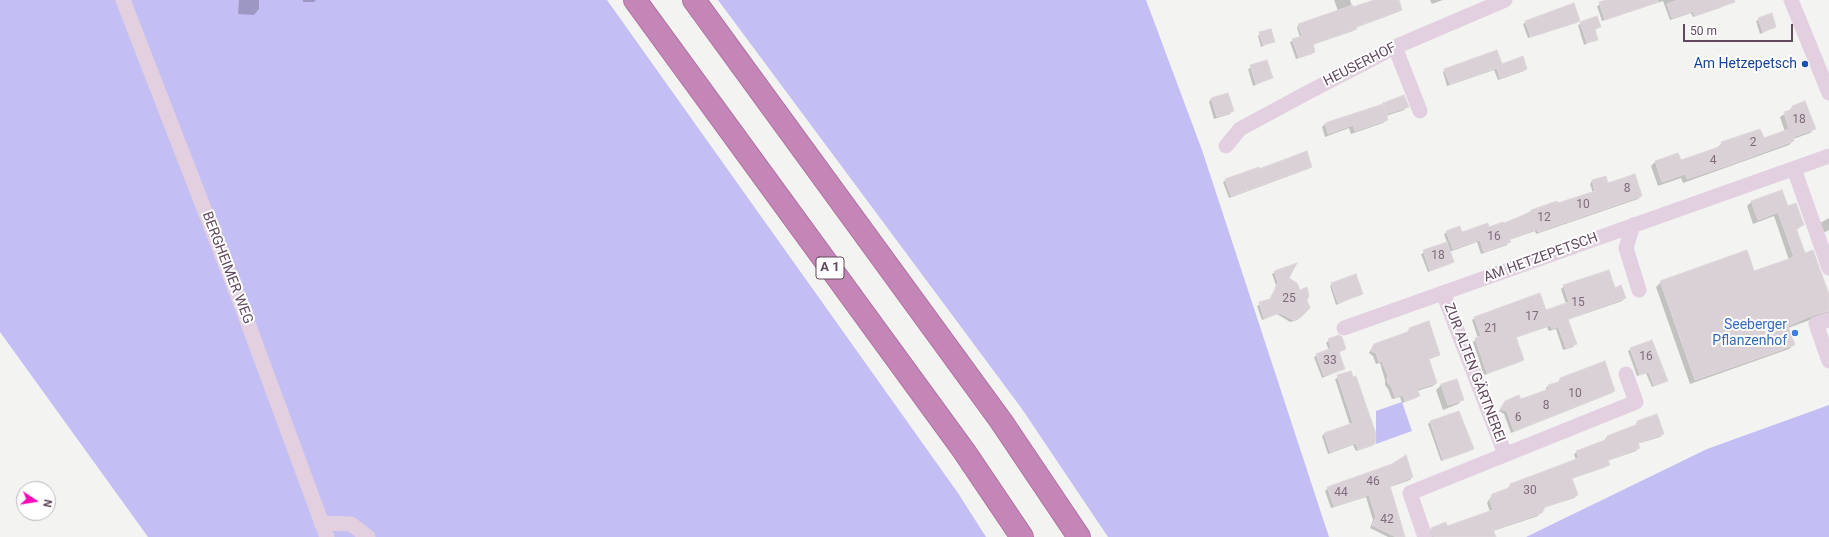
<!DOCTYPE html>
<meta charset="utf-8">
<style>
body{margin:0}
#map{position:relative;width:1829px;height:537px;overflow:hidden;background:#f3f4f2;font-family:Roboto,sans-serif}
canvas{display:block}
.north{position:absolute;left:16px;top:481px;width:40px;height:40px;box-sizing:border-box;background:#fff;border:1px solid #c0b6be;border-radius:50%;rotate:102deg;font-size:11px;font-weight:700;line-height:16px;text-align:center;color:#62485d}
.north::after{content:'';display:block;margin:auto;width:14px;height:18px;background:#f70ab7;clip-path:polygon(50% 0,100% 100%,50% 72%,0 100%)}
.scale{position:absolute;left:1683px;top:24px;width:110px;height:18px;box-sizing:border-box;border:2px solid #62485d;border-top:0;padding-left:5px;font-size:12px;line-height:14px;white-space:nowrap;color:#62485d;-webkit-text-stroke:3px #fff;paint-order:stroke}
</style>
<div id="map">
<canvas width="1829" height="537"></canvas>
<div class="north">N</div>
<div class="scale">50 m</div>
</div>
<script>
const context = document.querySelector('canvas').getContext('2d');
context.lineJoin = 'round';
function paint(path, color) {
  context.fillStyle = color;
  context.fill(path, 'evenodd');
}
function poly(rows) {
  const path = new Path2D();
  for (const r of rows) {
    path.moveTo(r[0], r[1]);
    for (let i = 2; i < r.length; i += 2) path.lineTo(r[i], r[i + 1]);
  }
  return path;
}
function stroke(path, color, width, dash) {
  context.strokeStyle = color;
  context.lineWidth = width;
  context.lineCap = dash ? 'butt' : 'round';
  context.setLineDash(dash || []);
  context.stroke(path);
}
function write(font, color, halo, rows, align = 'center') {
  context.font = font + ' Roboto,sans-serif';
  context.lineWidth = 4;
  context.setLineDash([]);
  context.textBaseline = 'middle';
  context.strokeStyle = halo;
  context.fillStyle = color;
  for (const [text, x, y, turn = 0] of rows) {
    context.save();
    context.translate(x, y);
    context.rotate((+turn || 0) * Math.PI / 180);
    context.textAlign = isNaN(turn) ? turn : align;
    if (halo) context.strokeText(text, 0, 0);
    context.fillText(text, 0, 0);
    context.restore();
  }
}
const green = poly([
 [0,0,607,0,958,493,986,537,148,537,0,332],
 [718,0,1146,0,1202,150,1329,537,1108,537,1022,409],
 [1402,402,1412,431,1376,444,1376,411],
 [1829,405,1829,537,1526,537,1707,449]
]);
const shadow = poly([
 [239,0,259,0,259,9,254,15,238,14],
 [303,0,316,0,314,2,303,2],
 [1334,0,1350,0,1353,9,1377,0,1398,0,1401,10,1398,12,1355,28,1353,31,1312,45,1314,51,1312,54,1296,59,1290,42,1300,38,1297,27,1299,25,1338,11],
 [1430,0,1443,0,1432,4],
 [1609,0,1721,0,1723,5,1720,8,1693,17,1691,13,1670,20,1663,1,1602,21,1597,6],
 [1771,14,1775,27,1760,34,1756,21],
 [1596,17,1600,27,1594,30,1597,39,1584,45,1578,25],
 [1579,21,1576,23,1528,38,1523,24,1526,22],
 [1260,33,1274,41,1261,47,1258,36],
 [1266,61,1272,78,1253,86,1248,69],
 [1501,66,1526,69,1524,71,1498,80,1494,70,1447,86,1443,72,1445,70],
 [1211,99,1232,111,1230,114,1214,119,1209,102],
 [1383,103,1407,106,1404,110,1386,116,1387,120,1383,123,1351,134,1349,128,1325,137,1322,127,1325,124,1380,106],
 [1793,106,1814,129,1810,133,1793,139,1793,141,1789,145,1683,183,1681,178,1658,186,1651,166,1655,162,1677,154,1680,162,1718,147,1722,143,1763,139,1785,132,1780,117,1789,111],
 [1311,167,1308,169,1229,198,1223,182,1226,180],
 [1592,181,1641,196,1638,199,1536,234,1535,231,1509,240,1507,245,1481,254,1477,242,1449,252,1453,262,1450,264,1428,272,1421,254,1447,243,1444,234,1447,232,1461,233,1503,225,1531,211,1593,193,1590,184],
 [1752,201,1787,207,1803,225,1796,230,1804,254,1829,297,1829,313,1788,328,1794,344,1789,349,1690,384,1656,287,1661,282,1754,272,1789,260,1774,216,1753,224,1747,206],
 [1829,218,1829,230,1823,233,1820,223],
 [1275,272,1288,279,1299,291,1309,308,1297,320,1290,322,1277,314,1262,320,1257,306,1269,300,1274,291,1276,285,1272,274],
 [1332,284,1362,294,1336,305,1330,286],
 [1564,286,1614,289,1625,298,1622,301,1567,320,1575,344,1573,347,1563,350,1556,329,1549,331,1547,327,1515,338,1523,360,1520,362,1484,375,1473,342,1478,338,1472,320,1475,318,1545,311,1566,304,1561,289],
 [1409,329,1439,355,1428,360,1436,383,1433,386,1417,391,1419,395,1416,398,1402,403,1400,397,1392,399,1388,389,1385,385,1385,380,1380,363,1376,364,1373,356,1369,353,1374,344,1407,333],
 [1329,340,1345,349,1338,353,1344,369,1322,378,1314,357,1329,350,1326,343],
 [1631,349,1667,380,1652,387,1646,373,1637,376,1628,351],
 [1604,362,1614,391,1612,393,1511,433,1504,414,1499,411,1506,402,1520,400,1547,391,1546,388,1548,386,1558,383,1560,379],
 [1350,372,1374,443,1372,446,1356,451,1353,445,1328,454,1322,436,1324,434,1350,425,1335,379],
 [1457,380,1463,399,1458,404,1443,410,1436,390,1441,385],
 [1657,415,1663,434,1660,437,1637,444,1638,448,1636,451,1607,461,1608,464,1606,467,1571,479,1577,495,1574,498,1543,508,1538,516,1493,531,1495,537,1431,537,1429,531,1432,528,1447,528,1490,512,1487,503,1490,498,1493,495,1508,489,1510,485,1576,460,1574,454,1577,452,1606,441,1605,439,1608,436,1635,426,1637,422],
 [1431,421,1473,449,1470,451,1441,461,1428,424],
 [1412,477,1410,480,1390,487,1396,506,1395,508,1405,537,1388,537,1370,528,1373,520,1366,497,1331,508,1325,491,1328,488]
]);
const building = poly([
 [1374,0,1399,0,1402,10,1356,27,1357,29,1313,44,1315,52,1299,58,1292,39,1302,36,1298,24,1353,5,1353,7,1374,0],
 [1606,0,1658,0,1658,2,1605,20,1599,2,1606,0],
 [1678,0,1734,0,1735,2,1695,16,1693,11,1672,18,1667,4,1678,0],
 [1574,3,1580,21,1531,37,1525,21,1574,3],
 [1772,13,1776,27,1763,32,1758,18,1772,13],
 [1597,16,1601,27,1595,29,1598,40,1587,43,1580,22,1597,16],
 [1271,29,1275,42,1263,45,1259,32,1271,29],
 [1497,50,1502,64,1523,56,1527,69,1500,78,1497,68,1450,84,1444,69,1497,50],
 [1267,60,1273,78,1256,84,1250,65,1267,60],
 [1228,93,1234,111,1217,117,1211,98,1228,93],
 [1404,95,1409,107,1386,114,1383,103,1404,95],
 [1805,101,1816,129,1793,137,1794,141,1729,165,1687,179,1685,174,1662,182,1655,161,1678,153,1681,160,1722,146,1721,142,1760,129,1764,138,1789,129,1784,112,1793,109,1792,106,1805,101],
 [1383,104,1388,120,1355,131,1353,125,1328,134,1325,123,1383,104],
 [1307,151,1312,167,1231,196,1225,179,1259,167,1259,169,1307,151],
 [1635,174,1642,196,1538,232,1537,229,1509,239,1511,242,1484,252,1480,240,1453,249,1446,231,1460,226,1462,232,1488,223,1489,227,1503,222,1504,223,1531,212,1531,210,1557,201,1558,203,1595,191,1592,180,1606,176,1608,183,1635,174],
 [1782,190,1788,206,1796,203,1804,225,1796,228,1805,253,1813,250,1829,294,1829,311,1813,315,1788,326,1795,345,1695,380,1660,281,1747,250,1754,271,1794,257,1778,212,1758,220,1751,201,1782,190],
 [1447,242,1454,262,1430,271,1423,250,1447,242],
 [1297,263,1289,278,1297,283,1300,290,1307,287,1309,296,1307,300,1310,308,1300,318,1293,320,1280,313,1264,318,1259,302,1270,299,1276,288,1278,282,1274,271,1297,263],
 [1609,270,1615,288,1621,285,1626,298,1568,319,1577,344,1566,348,1558,326,1552,329,1550,325,1516,337,1524,360,1487,373,1475,338,1481,336,1474,317,1540,293,1546,310,1569,302,1563,285,1609,270],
 [1356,274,1363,294,1338,303,1331,283,1356,274],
 [1429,321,1440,355,1429,359,1437,383,1417,389,1420,396,1405,401,1403,395,1395,397,1391,386,1387,382,1388,376,1382,361,1379,362,1376,353,1371,351,1374,344,1410,331,1409,328,1429,321],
 [1339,335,1342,337,1346,349,1339,352,1345,369,1324,376,1316,354,1331,348,1328,339,1339,335],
 [1652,340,1668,381,1654,386,1649,372,1640,375,1630,348,1652,340],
 [1605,361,1615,391,1514,431,1507,411,1500,409,1505,401,1519,395,1521,399,1549,389,1548,385,1561,381,1560,378,1605,361],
 [1351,371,1353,377,1356,376,1376,434,1375,444,1358,450,1356,443,1330,452,1324,433,1353,423,1337,375,1351,371],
 [1457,379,1464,400,1448,405,1441,384,1457,379],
 [1459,411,1474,449,1443,460,1430,421,1459,411],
 [1657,414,1664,434,1638,443,1640,448,1608,460,1610,465,1572,478,1578,495,1545,507,1542,513,1493,530,1496,537,1434,537,1431,528,1446,522,1447,526,1493,510,1490,500,1492,494,1511,487,1510,484,1579,458,1576,451,1608,439,1607,436,1638,424,1637,421,1657,414],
 [1406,455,1413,477,1390,486,1405,537,1396,537,1372,525,1376,517,1369,495,1334,506,1327,487,1392,464,1406,455]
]);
const minor = poly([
 [123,0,239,299,327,537],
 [1791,0,1829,93],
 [1395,47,1420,111],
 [1226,146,1240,129,1303,95,1395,47,1505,0],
 [1794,169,1829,268],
 [1633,225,1626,248,1639,290],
 [1443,293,1505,454],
 [1829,320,1816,324,1829,361],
 [1344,328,1829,156],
 [321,523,351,524,368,537],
 [1425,537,1410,493,1636,402,1626,374]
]);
const highway = poly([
 [635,0,964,451,1022,537],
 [694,0,1001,421,1079,537]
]);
const markers = [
 [1805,64,4,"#1a4fb4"],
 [1795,333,4,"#3f7fe0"]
];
const numberNames = [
 ["18",1799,120],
 ["2",1753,143],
 ["4",1713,161],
 ["8",1627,189],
 ["10",1583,205],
 ["12",1544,218],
 ["16",1494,237],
 ["18",1438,256],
 ["25",1289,299],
 ["15",1578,303],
 ["17",1532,317],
 ["21",1491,329],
 ["16",1646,357],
 ["33",1330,361],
 ["10",1575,394],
 ["8",1546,406],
 ["6",1518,418],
 ["46",1373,482],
 ["30",1530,491],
 ["44",1341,493],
 ["42",1387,520]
];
const shields = [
 [830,268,28]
];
const shieldNames = [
 ["A 1",830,268]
];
const transitNames = [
 ["Am Hetzepetsch",1797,64]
];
const streetNames = [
 ["HEUSERHOF",1360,65,-27],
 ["AM HETZEPETSCH",1541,258,-20],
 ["BERGHEIMER WEG",227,268,69],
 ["ZUR ALTEN GÄRTNEREI",1474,373,69]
];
const shopNames = [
 ["Seeberger",1787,325],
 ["Pflanzenhof",1787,341]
];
paint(green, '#c3bef4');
paint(shadow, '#0003');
paint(building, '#dad1d7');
stroke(building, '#ded6da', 1);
stroke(highway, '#b071a2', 24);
stroke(minor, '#e2d0e0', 15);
stroke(highway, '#c486b7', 22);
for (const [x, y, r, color] of markers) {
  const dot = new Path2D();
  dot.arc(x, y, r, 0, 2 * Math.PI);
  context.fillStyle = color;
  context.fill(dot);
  stroke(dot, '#fff', 1.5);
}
write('12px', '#806a7c', null, numberNames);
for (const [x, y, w] of shields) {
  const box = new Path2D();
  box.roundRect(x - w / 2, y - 11, w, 22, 3);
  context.fillStyle = '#fff';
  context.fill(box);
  stroke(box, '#62485d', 1);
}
write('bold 13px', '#62485d', null, shieldNames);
write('14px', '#164399', '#fff', transitNames, 'right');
write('14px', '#62485d', '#fff', streetNames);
write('14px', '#366cbe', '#fff', shopNames, 'right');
</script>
